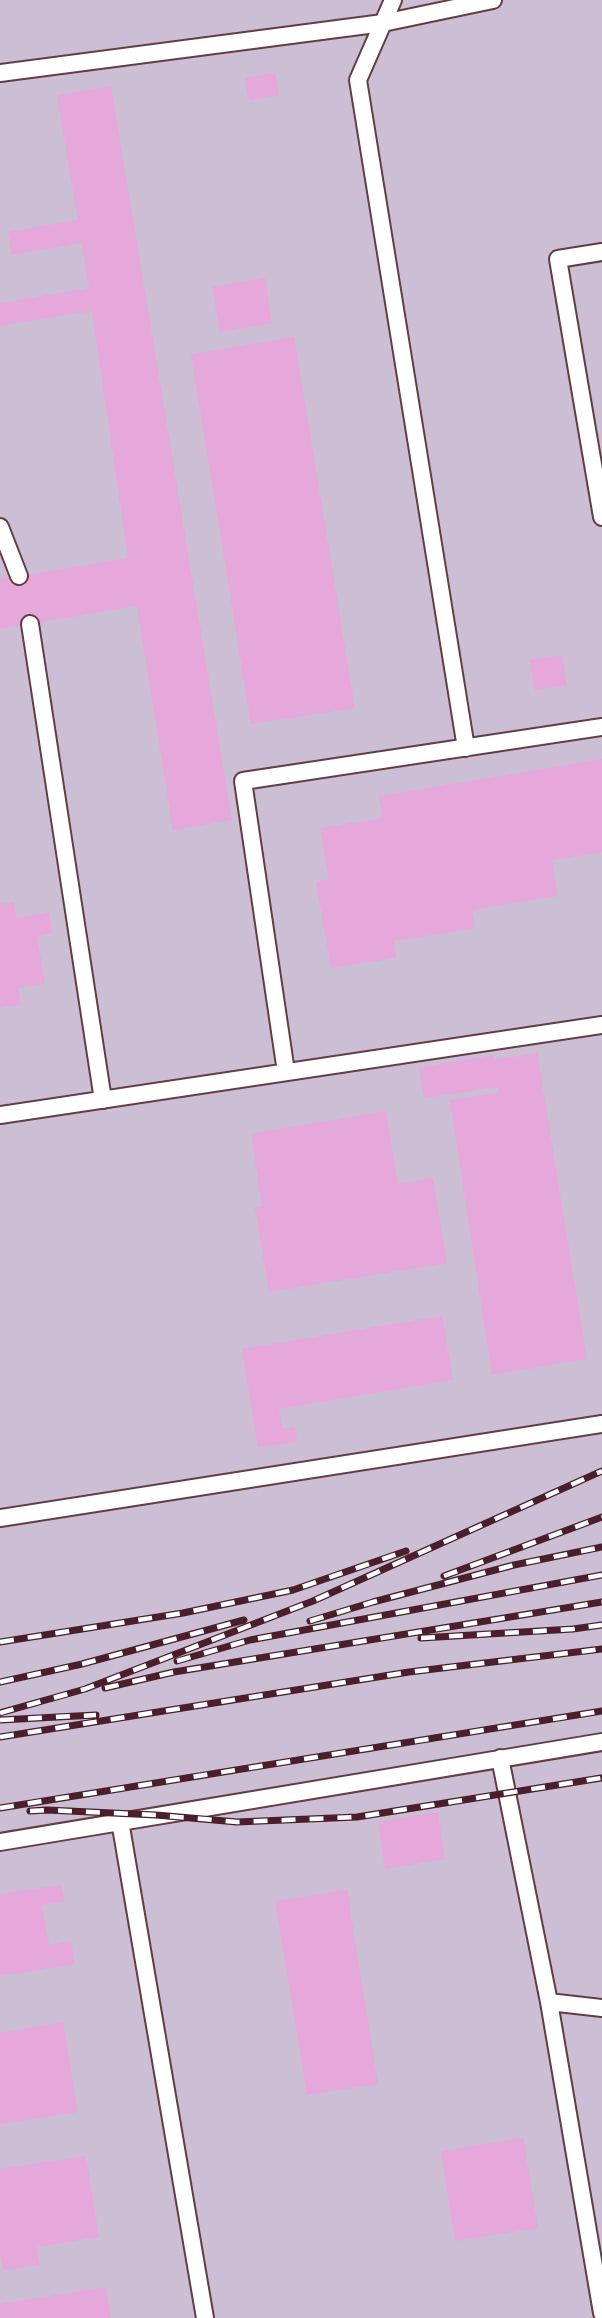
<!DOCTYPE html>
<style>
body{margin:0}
canvas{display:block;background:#f5e4cb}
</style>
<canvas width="602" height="2318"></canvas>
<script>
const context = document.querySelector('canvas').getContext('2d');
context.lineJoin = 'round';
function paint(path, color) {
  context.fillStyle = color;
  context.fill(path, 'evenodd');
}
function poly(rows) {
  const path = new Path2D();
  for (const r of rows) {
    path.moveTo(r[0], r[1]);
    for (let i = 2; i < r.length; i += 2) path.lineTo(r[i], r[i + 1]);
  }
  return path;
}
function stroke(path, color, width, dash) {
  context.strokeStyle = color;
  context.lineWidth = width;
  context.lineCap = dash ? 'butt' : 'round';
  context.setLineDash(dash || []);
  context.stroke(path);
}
const industrial = poly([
 [0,0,602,0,602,2318,0,2318]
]);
const building = poly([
 [275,73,279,95,249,100,245,78],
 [111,86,232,820,173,830,137,606,0,629,0,579,128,558,92,311,0,326,0,303,89,288,82,243,12,255,8,232,78,220,57,95],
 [265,278,272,323,220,332,212,287],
 [294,337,355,708,251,724,191,354],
 [562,655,567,685,535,690,530,660],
 [602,759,602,852,552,860,558,896,472,910,475,928,394,941,396,958,331,968,316,882,329,879,320,828,383,818,379,796],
 [14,902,16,918,49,912,52,933,37,936,45,984,18,988,21,1004,0,1008,0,904],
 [537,1053,587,1359,492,1375,450,1100,499,1092,498,1087,424,1098,419,1068,493,1055,494,1060],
 [386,1111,398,1184,433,1178,447,1263,269,1292,255,1208,262,1206,251,1134],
 [442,1316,453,1380,279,1409,282,1429,295,1427,297,1442,258,1447,242,1349],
 [438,1812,445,1859,385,1869,378,1822],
 [61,1885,65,1901,42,1905,49,1945,71,1941,75,1964,0,1976,0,1894],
 [347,1890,378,2084,307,2095,275,1901],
 [63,2022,78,2112,0,2124,0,2033],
 [523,2138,538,2228,455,2241,441,2151],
 [86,2156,99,2237,37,2247,40,2265,3,2270,0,2254,0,2169],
 [106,2287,111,2318,0,2318,0,2304]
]);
const service = poly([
 [393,0,358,80,466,748],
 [0,73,383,23,493,0],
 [602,252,558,259,602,517],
 [0,527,19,576],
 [30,624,103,1100],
 [286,1072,243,781,602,727],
 [0,1115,602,1025],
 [0,1518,602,1424],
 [500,1758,549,2002,602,2313],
 [120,1821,205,2318],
 [0,1842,602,1742],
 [549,2002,602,2008]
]);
const rail = poly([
 [444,1576,602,1517],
 [310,1621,373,1602,514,1565,602,1547],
 [421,1638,573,1629,602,1625],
 [0,1642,183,1613,293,1590,406,1551],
 [177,1661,250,1640,602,1575],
 [0,1682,82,1664,244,1620],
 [105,1688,174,1672,602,1602],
 [0,1713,85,1689,313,1601,602,1471],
 [0,1720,96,1715],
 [0,1737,409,1672,602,1649],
 [0,1808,602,1711],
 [30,1811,47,1810,156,1815,237,1822,357,1817,601,1778]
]);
paint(industrial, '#ccbed4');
paint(building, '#e6a7db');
stroke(service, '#643d43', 20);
stroke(service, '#fff', 16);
stroke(rail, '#4a1f2b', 7);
stroke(rail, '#fff', 4.5, [14]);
</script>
